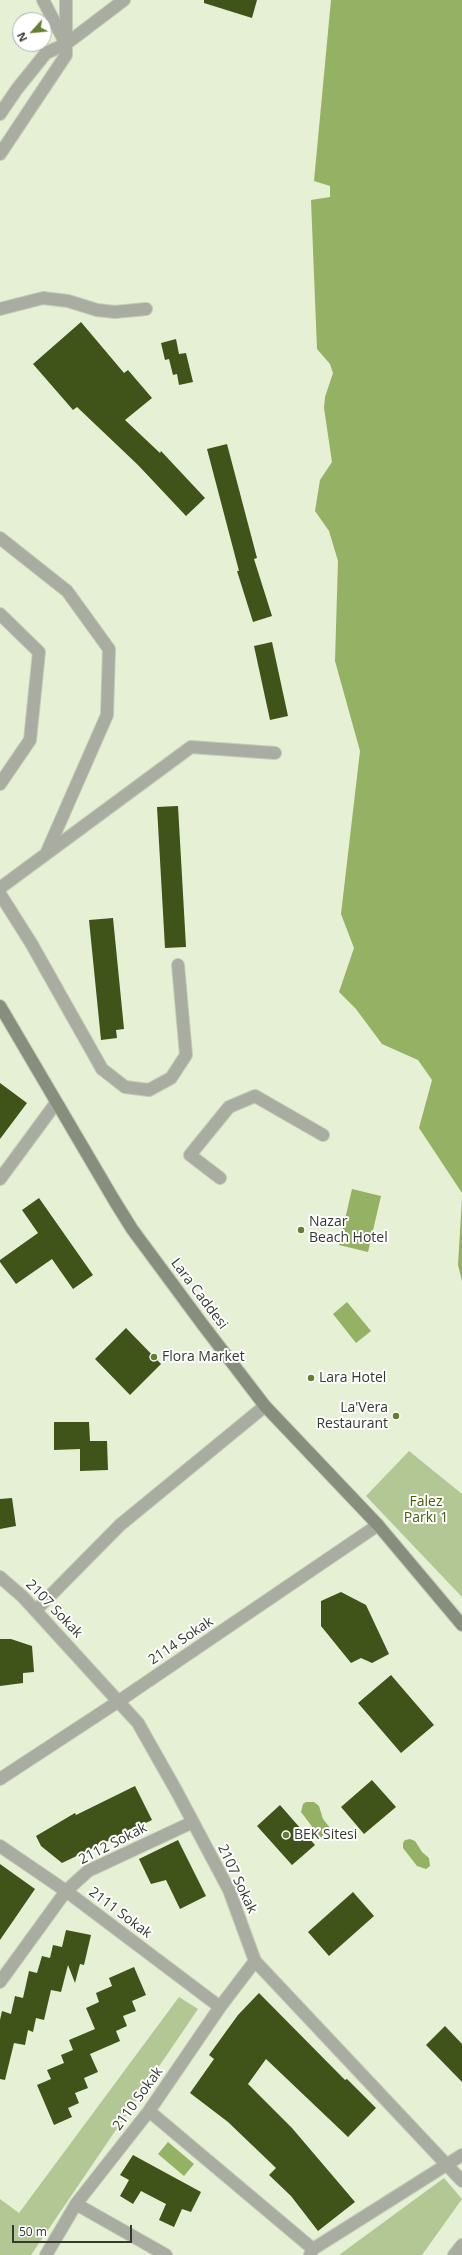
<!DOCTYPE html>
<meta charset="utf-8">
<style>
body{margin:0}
#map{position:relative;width:462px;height:2255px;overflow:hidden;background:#e5f0d5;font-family:"Open Sans",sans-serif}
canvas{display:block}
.north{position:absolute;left:12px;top:12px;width:40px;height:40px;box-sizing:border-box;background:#fff;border:1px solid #aeb0ac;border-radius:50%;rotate:243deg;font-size:11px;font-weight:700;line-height:16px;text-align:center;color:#353a2f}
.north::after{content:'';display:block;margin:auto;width:14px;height:18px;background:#657f32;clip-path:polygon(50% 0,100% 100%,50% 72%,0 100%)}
.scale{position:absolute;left:12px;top:2225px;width:120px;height:18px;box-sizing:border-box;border:2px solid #353a2f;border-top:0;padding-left:5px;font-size:12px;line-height:14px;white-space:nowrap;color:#353a2f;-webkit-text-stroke:3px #fff;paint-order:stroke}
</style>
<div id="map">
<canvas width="462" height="2255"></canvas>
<div class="north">N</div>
<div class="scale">50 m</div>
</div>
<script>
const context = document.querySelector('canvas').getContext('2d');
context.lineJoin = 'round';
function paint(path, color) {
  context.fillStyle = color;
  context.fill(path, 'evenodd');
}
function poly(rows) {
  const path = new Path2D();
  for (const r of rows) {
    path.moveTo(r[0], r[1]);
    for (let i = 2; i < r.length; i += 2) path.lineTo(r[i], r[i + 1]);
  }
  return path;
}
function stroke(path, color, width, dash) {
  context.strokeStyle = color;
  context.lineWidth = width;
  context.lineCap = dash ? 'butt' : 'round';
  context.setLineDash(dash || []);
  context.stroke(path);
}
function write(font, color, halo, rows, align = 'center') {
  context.font = font + ' "Open Sans",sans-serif';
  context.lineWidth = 4;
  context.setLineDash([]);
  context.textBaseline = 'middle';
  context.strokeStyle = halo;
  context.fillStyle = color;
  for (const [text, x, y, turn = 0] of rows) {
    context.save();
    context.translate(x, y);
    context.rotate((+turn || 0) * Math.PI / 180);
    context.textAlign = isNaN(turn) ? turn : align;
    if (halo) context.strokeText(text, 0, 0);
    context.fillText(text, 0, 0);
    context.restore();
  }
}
const green = poly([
 [409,1451,462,1494,462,1597,366,1496],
 [179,1997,198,2009,31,2255,0,2255,0,2199,19,2213],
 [444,2178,462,2199,422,2255,339,2255]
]);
const water = poly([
 [331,0,462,0,462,1193,419,1128,432,1080,418,1060,382,1044,356,1009,339,992,354,948,341,914,360,751,335,661,338,561,329,531,315,511,320,480,332,462,324,408,325,397,333,373,330,364,317,349,311,200,330,197,330,186,314,181],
 [352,1189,381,1196,368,1252,339,1245],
 [462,1198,462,1281,458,1265],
 [347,1302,371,1331,356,1343,333,1314],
 [306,1802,314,1802,319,1806,323,1819,331,1829,326,1837,320,1837,301,1812,303,1804],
 [410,1839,415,1841,422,1852,429,1858,430,1866,426,1869,417,1866,403,1848,403,1843,405,1840],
 [168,2142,194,2164,184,2176,158,2154]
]);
const building = poly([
 [204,0,257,0,252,18,204,3],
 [81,322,124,373,128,370,152,398,125,420,160,453,161,451,205,498,186,516,138,465,77,407,73,410,33,364],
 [176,339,179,354,186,353,193,382,179,385,177,374,173,375,169,359,165,360,161,343],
 [227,444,257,558,254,559,272,616,253,622,237,571,239,571,207,449],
 [272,642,288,716,270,720,254,646],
 [178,806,186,947,165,948,157,807],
 [113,918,124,1029,116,1030,117,1038,101,1040,89,920],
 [0,1083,27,1103,0,1139],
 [39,1198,93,1275,73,1289,52,1259,16,1284,0,1262,0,1260,38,1233,22,1210],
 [126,1328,161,1364,130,1395,95,1359],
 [54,1422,89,1422,90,1441,107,1441,108,1470,80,1471,80,1449,54,1450],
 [12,1498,16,1526,0,1529,0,1499],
 [341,1592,366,1605,389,1654,372,1663,361,1658,351,1663,321,1626,321,1601],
 [0,1639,11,1639,32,1646,34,1672,23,1673,23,1683,0,1686],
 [391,1675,434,1725,401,1753,358,1703],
 [372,1780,396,1807,364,1834,341,1807],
 [135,1786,152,1820,62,1863,41,1846,36,1836,75,1813,76,1815],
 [280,1805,315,1845,292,1865,257,1826],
 [178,1840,206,1896,180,1909,166,1880,151,1884,139,1859],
 [0,1864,35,1889,0,1940],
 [353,1892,374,1916,329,1956,308,1932],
 [66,1930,91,1935,84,1965,80,1964,75,1983,68,1965,61,1992,51,1990,44,2020,36,2018,33,2032,28,2030,25,2045,14,2043,5,2080,0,2079,0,2020,2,2011,11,2014,15,1996,23,1998,29,1971,37,1973,42,1956,50,1958,53,1945,62,1947],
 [134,1967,146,1995,132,2001,136,2011,123,2016,127,2026,116,2031,120,2041,90,2054,98,2072,84,2078,88,2088,75,2093,79,2103,68,2108,72,2117,54,2125,37,2085,51,2079,47,2070,64,2063,61,2055,73,2050,69,2040,95,2029,86,2008,99,2002,96,1993,112,1986,109,1978],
 [259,1993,345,2080,347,2079,376,2108,348,2137,266,2059,248,2084,292,2128,355,2202,318,2231,291,2196,269,2175,276,2168,228,2122,190,2093,214,2059,209,2055,238,2015],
 [445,2026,462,2044,462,2082,426,2045],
 [133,2155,201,2192,191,2212,182,2209,174,2227,159,2220,166,2204,141,2191,133,2204,120,2196,129,2180,120,2175]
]);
const street = poly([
 [43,0,66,44,124,0],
 [0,114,17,89,46,53,66,44],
 [0,154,66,55,66,0],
 [0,309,43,298,68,301,97,310,115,312,146,309],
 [0,538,67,591,109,649,107,715,46,854],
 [0,614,39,652,30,740,0,784],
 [0,888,191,747,275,753],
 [0,894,31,943,102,1069,125,1087,149,1090,171,1078,186,1055,178,965],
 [220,1178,190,1155,229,1107,255,1096,323,1135],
 [0,1179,56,1103],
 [0,1577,23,1597,138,1723,177,1792,229,1890,255,1961,462,2181],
 [36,1610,120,1525,265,1406],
 [0,1779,119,1701,378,1525],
 [0,1846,66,1891,220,2007],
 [0,1982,66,1891,88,1871,193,1822],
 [149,2111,313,2249],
 [76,2204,166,2255],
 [46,2255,76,2204,149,2111,220,2007,255,1961],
 [310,2255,313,2249,462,2155],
 [454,2255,462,2245]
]);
const secondary = poly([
 [0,1006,114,1200,132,1229,203,1325,265,1406,378,1525,462,1625]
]);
const markers = [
 [301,1230,4,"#657f32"],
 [154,1357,4,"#657f32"],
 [311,1378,4,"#657f32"],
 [396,1416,4,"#657f32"],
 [286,1835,4,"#657f32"]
];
const poiNames = [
 ["Nazar",309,1222],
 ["Beach Hotel",309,1238],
 ["Flora Market",162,1357],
 ["Lara Hotel",319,1378],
 ["La'Vera",388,1408,"right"],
 ["Restaurant",388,1424,"right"],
 ["BEK Sitesi",294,1835]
];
const streetNames = [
 ["Lara Caddesi",199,1294,53],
 ["2107 Sokak",54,1609,46],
 ["2114 Sokak",181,1641,-34],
 ["2112 Sokak",113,1844,-27],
 ["2107 Sokak",237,1879,65],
 ["2111 Sokak",120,1913,37],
 ["2110 Sokak",138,2099,-54]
];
const parkNames = [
 ["Falez",426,1502],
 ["Parkı 1",426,1518]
];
paint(green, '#b3c794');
paint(water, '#95b163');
paint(building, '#405318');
stroke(street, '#c2ccb4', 14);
stroke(secondary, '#c2ccb4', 14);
stroke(street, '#a8aca1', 12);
stroke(secondary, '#878e7e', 12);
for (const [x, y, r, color] of markers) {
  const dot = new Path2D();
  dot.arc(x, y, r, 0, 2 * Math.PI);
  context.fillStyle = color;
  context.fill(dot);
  stroke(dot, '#fff', 1.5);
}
write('14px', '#353a2f', '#fff', poiNames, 'left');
write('14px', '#353a2f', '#fff', streetNames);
write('14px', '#475f06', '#fff', parkNames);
</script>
